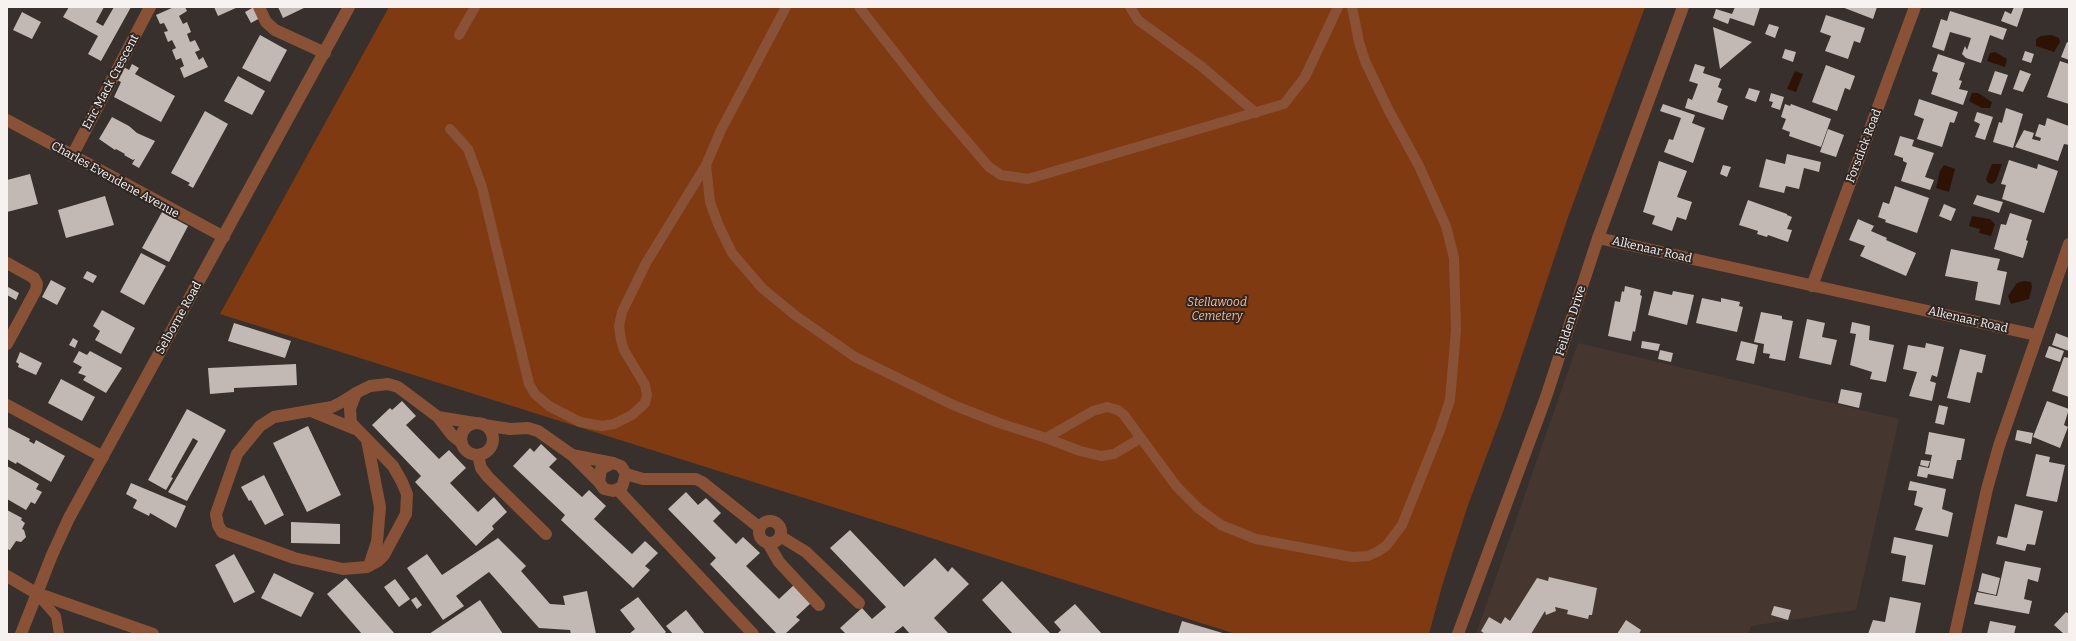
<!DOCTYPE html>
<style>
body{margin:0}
#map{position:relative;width:2076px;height:641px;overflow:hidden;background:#37302c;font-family:Bitter,serif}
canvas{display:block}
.frame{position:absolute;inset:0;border:8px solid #f7f2f0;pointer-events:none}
</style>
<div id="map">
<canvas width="2076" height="641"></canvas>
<div class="frame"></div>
</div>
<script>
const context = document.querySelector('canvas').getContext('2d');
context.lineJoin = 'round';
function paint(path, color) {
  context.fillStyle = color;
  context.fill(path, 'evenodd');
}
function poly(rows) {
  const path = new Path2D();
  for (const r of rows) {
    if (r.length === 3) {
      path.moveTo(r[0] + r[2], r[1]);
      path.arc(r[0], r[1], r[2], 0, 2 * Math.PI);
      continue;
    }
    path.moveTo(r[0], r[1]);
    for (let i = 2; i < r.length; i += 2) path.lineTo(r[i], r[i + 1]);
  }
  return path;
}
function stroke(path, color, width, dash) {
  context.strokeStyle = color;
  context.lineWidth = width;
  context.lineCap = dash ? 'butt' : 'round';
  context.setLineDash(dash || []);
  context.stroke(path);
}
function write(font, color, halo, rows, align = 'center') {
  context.font = font + ' Bitter,serif';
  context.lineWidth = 4;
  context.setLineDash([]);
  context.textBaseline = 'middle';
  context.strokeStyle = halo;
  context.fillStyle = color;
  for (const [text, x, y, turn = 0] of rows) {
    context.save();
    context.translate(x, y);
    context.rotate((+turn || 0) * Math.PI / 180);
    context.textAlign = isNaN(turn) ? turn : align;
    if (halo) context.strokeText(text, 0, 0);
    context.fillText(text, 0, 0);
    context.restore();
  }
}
const built = poly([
 [1578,343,1899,419,1856,610,1751,626,1748,634,1476,634]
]);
const green = poly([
 [389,7,1645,7,1567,220,1504,409,1468,505,1442,586,1429,634,1236,634,220,314]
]);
const water = poly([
 [2051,35,2059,38,2060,42,2054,52,2036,46,2036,39,2041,36],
 [1995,52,2007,59,2005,67,1987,61,1990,53],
 [1795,71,1803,74,1796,92,1787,89],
 [1972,93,1978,93,1992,102,1990,108,1982,108,1969,101],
 [1992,164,2002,164,1996,181,1992,184,1988,183,1986,179],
 [1944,165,1955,169,1949,192,1936,188,1940,171],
 [1972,216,1990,219,1995,224,1991,236,1979,233,1980,229,1969,226],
 [2024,281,2031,282,2032,287,2029,299,2011,304,2008,296,2017,283]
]);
const building = poly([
 [69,7,104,7,96,22,103,26,114,7,131,7,101,61,88,54,98,36,63,17],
 [174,7,185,7,187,11,179,16,183,24,187,22,191,32,187,34,190,42,195,40,200,50,195,52,199,60,203,57,208,67,184,78,180,68,184,66,181,58,176,60,172,50,176,48,172,40,168,42,164,32,168,31,164,23,160,24,156,15],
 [214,7,238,7,218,16],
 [254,7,260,18,251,23,245,12],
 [278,7,306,7,283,18],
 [1735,7,1760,7,1754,26,1730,18,1728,24,1713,18,1716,9,1732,14],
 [1842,7,1877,7,1873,19],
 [2014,7,2024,7,2017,27,2001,21,2005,11,2011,14],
 [1950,11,2007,29,2003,40,1990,35,1981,63,1966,58,1962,54,1965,46,1967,50,1971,38,1950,32,1944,51,1932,47,1941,19,1947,21],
 [22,12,41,22,32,39,13,30],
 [1826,15,1865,28,1860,43,1854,41,1848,59,1825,51,1831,36,1820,32],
 [1769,24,1779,27,1775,38,1765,34],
 [1713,27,1752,42,1720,69],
 [260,35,287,50,270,82,242,68],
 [2067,42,2069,43,2069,60,2061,57],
 [1785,49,1796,52,1793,62,1782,58],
 [2025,51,2034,54,2031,63,2022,60],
 [1938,54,1965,63,1959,80,1962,81,1959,89,1968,91,1963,105,1931,94,1938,73,1932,71],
 [2060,61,2069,64,2069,104,2047,97],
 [132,64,139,68,135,74,175,96,161,122,114,97,121,82,115,79,122,66,129,70],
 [1695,64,1705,67,1703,73,1721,79,1718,87,1722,89,1717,102,1728,106,1723,120,1685,108,1688,98,1692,100,1698,84,1689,81],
 [1826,65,1855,76,1850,90,1845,88,1837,111,1812,102],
 [2020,70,2031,74,2023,92,2013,89],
 [1995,71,2008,75,2001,95,1988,91],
 [238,76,265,91,252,115,224,101],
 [1749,88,1760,91,1756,102,1745,98],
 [1771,93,1784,97,1780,110,1771,107,1773,102,1769,101],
 [1919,99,1958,112,1954,123,1950,122,1942,147,1917,139,1924,119,1914,115],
 [1663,104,1695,115,1692,123,1705,128,1693,163,1664,152,1669,139,1673,140,1681,118,1660,111],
 [1785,104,1790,106,1791,104,1831,119,1821,147,1789,136,1790,132,1782,129,1786,119,1781,117],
 [2006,108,2023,114,2013,148,1993,142,1999,122,2002,123],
 [205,111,228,124,193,188,188,185,190,183,171,173],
 [1977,112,1993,117,1985,140,1975,137,1980,124,1974,121],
 [112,117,129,126,137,133,155,141,139,168,132,164,135,159,133,160,124,155,125,154,116,149,115,150,99,139],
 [2047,118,2069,126,2069,145,2064,144,2058,161,2015,147,2024,130,2034,133,2032,139,2040,141,2041,138,2035,136,2039,124,2045,126],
 [1828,129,1844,135,1836,157,1820,152],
 [1900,136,1914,140,1912,146,1934,153,1925,177,1934,180,1930,190,1901,181,1907,163,1903,161,1903,158,1894,155],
 [1787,154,1821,162,1819,172,1804,168,1799,189,1786,186,1784,193,1759,187,1766,159,1785,164],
 [2009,160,2037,169,2038,164,2058,171,2044,213,2002,199,2006,185,2001,184],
 [1659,161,1687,171,1677,197,1692,202,1686,220,1677,217,1672,231,1652,224,1655,216,1643,212],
 [1723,165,1731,167,1727,177,1720,174],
 [30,174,38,204,7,212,7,180],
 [1895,186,1929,198,1917,233,1885,222,1886,220,1878,217,1883,202,1889,204],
 [1977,195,2003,202,1999,213,1973,204],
 [105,196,114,225,66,238,58,210],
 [1748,200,1787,214,1787,215,1792,217,1787,229,1792,230,1788,242,1768,235,1767,237,1757,234,1758,231,1739,225],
 [1944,204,1956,209,1951,221,1939,216],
 [162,212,188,226,169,262,142,248],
 [2010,213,2032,220,2026,240,2028,241,2023,258,1994,249,2001,224,2006,225],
 [1858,219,1874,226,1871,231,1887,238,1886,240,1916,253,1906,276,1860,256,1865,246,1849,240],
 [1951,249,2000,259,1997,270,2007,272,2000,305,1975,300,1978,282,1945,276],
 [141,253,166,266,144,305,120,292],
 [87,271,97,276,93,283,83,278],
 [51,280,66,288,57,305,42,297],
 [1625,286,1641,290,1640,295,1642,296,1635,332,1633,331,1631,341,1608,336,1615,301,1620,302,1622,291,1624,292],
 [8,287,19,293,16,300,7,295],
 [1654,291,1672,295,1673,291,1694,295,1687,325,1648,315],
 [1702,298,1721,302,1721,298,1740,302,1739,306,1743,307,1737,332,1696,323],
 [102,310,135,328,121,354,95,340,100,331,93,326],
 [1761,312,1782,316,1782,319,1793,321,1785,361,1769,358,1770,354,1763,353,1764,344,1754,342],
 [1807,319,1825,323,1822,337,1837,340,1831,365,1799,358],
 [1852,322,1870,326,1869,340,1894,345,1886,382,1870,379,1872,372,1850,365,1856,334,1850,333],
 [234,323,291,341,285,358,228,341],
 [2056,333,2069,338,2069,351,2052,345],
 [73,338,78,341,75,348,69,345],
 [1642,341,1660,344,1658,351,1641,348],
 [1741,341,1758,345,1754,364,1736,360],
 [1926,343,1944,347,1937,377,1932,375,1930,381,1936,383,1932,401,1909,396,1917,372,1903,369,1908,345,1925,348],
 [2049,346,2064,351,2060,362,2045,357],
 [1960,349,1986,355,1982,373,1977,372,1970,403,1947,398],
 [1660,350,1673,353,1671,362,1658,359],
 [79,351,87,355,90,351,122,368,106,393,83,380,86,376,78,373,82,367,73,362],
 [20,352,42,363,36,375,18,367,19,364,16,362],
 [2064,357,2069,358,2069,397,2052,391],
 [296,364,297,385,234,388,234,392,210,394,208,368],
 [61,379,95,397,82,421,48,403],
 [1841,389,1862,393,1859,408,1838,403],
 [402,401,416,416,406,425,439,459,449,450,466,468,450,483,478,512,494,497,507,512,492,526,494,529,476,546,415,482,421,476,372,425,390,408,392,410],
 [2047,401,2069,409,2064,425,2068,427,2060,448,2033,437],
 [1939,405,1948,407,1944,425,1935,423],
 [187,409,226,430,187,501,168,492,198,441,193,438,171,477,173,478,166,490,148,480],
 [308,426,341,495,307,512,273,443],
 [7,427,30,439,29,441,34,444,36,440,65,456,51,482,17,462,16,464,7,459],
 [2017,430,2033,433,2031,444,2015,440],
 [1929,432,1965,439,1961,460,1957,460,1953,479,1928,474,1927,478,1917,476,1919,466,1929,468,1932,455,1925,454],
 [541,444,557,459,549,467,582,497,589,490,606,506,594,519,632,554,645,541,658,553,645,566,650,570,633,588,561,520,565,515,513,466,530,448,534,452],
 [2036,454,2050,457,2049,462,2065,465,2057,502,2026,496],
 [1921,460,1930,461,1928,467,1920,465],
 [7,466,39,484,36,489,42,492,35,504,31,502,26,510,7,499],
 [264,475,284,515,265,525,251,500,249,501,241,487],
 [1910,481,1946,489,1942,509,1953,513,1948,537,1915,530,1923,508,1914,505,1917,491,1908,490],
 [131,483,186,506,176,528,150,513,149,516,133,508,137,500,126,494],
 [686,492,698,505,706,498,721,513,713,521,736,544,743,537,760,553,746,566,779,599,796,583,813,601,796,617,800,620,785,634,777,634,710,564,716,558,668,509],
 [2015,504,2043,511,2035,545,2027,544,2025,551,1996,544,1998,536,2007,538],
 [7,510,22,518,21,520,25,523,22,529,24,530,26,537,21,542,16,541,10,550,7,549],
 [291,522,340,524,340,544,291,543],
 [850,530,904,587,935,558,948,572,952,567,969,584,934,618,949,634,910,634,903,626,893,634,846,634,840,628,862,608,872,619,886,607,830,548],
 [1894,537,1933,545,1925,585,1902,581,1906,556,1891,553],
 [498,538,526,566,521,571,550,604,565,605,563,596,587,591,596,634,571,634,570,630,539,628,489,572,456,596,464,606,443,620,407,568,427,554,442,575],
 [234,554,255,592,234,603,215,565],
 [2005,561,2041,568,2038,582,2028,579,2024,599,2032,601,2029,614,1974,604,1977,592,1997,596],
 [274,573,314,593,301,617,261,598],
 [1982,573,2000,578,1996,595,1978,591],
 [1549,577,1597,588,1592,615,1589,615,1588,619,1567,614,1568,610,1555,607,1556,611,1546,615,1545,611,1531,634,1485,634,1481,631,1489,617,1501,624,1505,617,1510,621,1537,578,1548,581],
 [346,578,395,634,362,634,327,594],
 [395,579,410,599,399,607,384,587],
 [1002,581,1051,634,1013,634,982,600],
 [416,597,422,605,417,609,411,600],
 [638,597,666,632,664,634,629,634,635,629,620,610],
 [1890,597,1921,603,1915,634,1868,634,1873,620,1885,622],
 [480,600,503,634,429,634],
 [1075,604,1102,634,1057,634,1061,630,1054,622],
 [1774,606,1791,610,1788,620,1771,615],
 [686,610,705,634,673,634,666,626],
 [2066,612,2069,614,2069,634,2064,634,2054,625],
 [1626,620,1641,630,1639,634,1617,634],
 [1182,621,1226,634,1178,634],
 [1990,621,2016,626,2014,634,1987,634]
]);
const service = poly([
 [786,7,721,130,706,165,710,202,718,224,732,253,762,288,796,316,855,357,953,405,999,423,1046,438,1093,411,1107,407,1118,410,1124,415,1177,487,1198,508,1221,525,1256,539,1352,557,1368,556,1377,552,1386,546,1402,525,1440,430,1450,400,1456,331,1454,258,1446,226,1419,166,1388,109,1365,61,1359,42,1352,7],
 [859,7,935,104,989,167,1001,175,1028,179,1284,104,1305,77,1338,7],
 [1130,7,1138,20,1201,66,1256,113],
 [459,35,475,7],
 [450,129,468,149,482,187,529,384,535,394,549,406,580,422,602,426,614,424,632,415,645,403,647,395,645,385,624,350,621,340,619,326,622,312,646,263,706,165],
 [1046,438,1080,451,1101,456,1114,454,1141,438],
 [36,593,56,616,59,634]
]);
const minor = poly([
 [259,7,266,22,275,30,325,53],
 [7,120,224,237],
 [72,156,150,7],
 [1598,238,2036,335],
 [7,263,34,278,37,284,36,290,7,344],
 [1812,286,1915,7],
 [356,393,350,409,351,423,393,466,402,482,407,494,406,514,384,555,378,561,367,567,343,569,294,558,222,532,218,525,216,514,237,454,260,426,274,417,332,407,340,403,353,395,356,393,370,386,388,384,398,387,438,417,452,435,462,443],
 [7,405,103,457],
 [311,411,355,429],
 [438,417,475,423],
 [477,439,16],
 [484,425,510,429,528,428,538,431,572,455,599,482],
 [367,440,380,507,377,542,369,566],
 [478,455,481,468,488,477,546,534],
 [572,455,613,463],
 [626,474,622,487,613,491,604,489,599,482,601,469,613,463,621,466,626,474,643,479,696,479,702,482,760,528],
 [618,490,753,634],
 [770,532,11],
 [780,536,806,552,859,603],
 [768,543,779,562,819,605],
 [7,576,36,593,153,634],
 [1955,634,1987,489,1999,446,2069,244]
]);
const tertiary = poly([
 [21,634,52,555,69,518,349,7],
 [1458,634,1546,397,1598,238,1683,7]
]);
const streetNames = [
 ["Eric Mack Crescent",111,82,-62],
 ["Forsdick Road",1864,146,-69],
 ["Charles Evendene Avenue",115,180,29],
 ["Alkenaar Road",1652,250,13],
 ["Selborne Road",179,318,-61],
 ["Alkenaar Road",1968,320,13],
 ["Feilden Drive",1571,321,-72]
];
const parkNames = [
 ["Stellawood",1217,303],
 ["Cemetery",1217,317]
];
paint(built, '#453730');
paint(green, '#803a12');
paint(water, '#2e1305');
paint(building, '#c2b9b4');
stroke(service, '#895237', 10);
stroke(minor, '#895237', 12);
stroke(tertiary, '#895237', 12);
write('12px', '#f7f2f0', '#2d2622', streetNames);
write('italic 12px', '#feb896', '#2d2622', parkNames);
</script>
